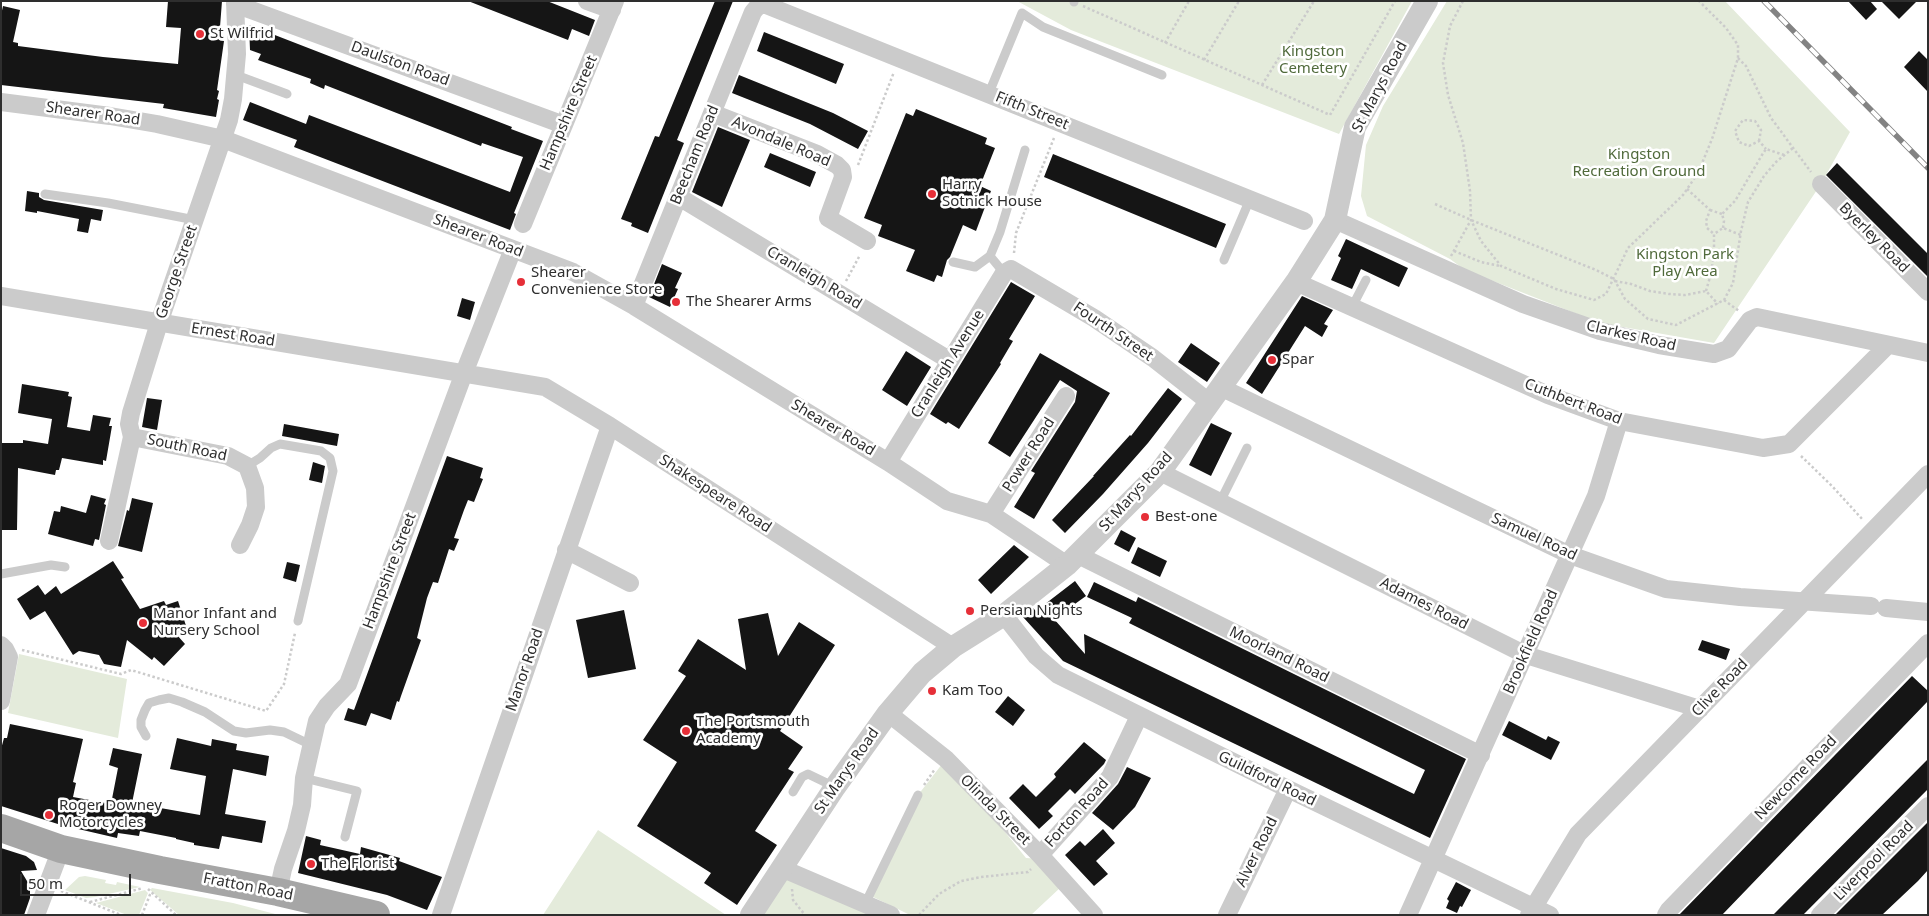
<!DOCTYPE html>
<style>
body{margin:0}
#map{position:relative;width:1929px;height:916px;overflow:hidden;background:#fff;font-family:"Noto Sans",sans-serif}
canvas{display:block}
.frame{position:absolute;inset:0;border:2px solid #2e2e2e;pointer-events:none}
.scale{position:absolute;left:20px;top:874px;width:111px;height:22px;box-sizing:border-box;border:2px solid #2e2e2e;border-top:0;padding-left:6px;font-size:15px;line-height:18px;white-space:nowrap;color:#2e2e2e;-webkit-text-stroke:4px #fff;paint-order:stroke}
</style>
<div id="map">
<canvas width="1929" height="916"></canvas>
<div class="frame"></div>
<div class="scale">50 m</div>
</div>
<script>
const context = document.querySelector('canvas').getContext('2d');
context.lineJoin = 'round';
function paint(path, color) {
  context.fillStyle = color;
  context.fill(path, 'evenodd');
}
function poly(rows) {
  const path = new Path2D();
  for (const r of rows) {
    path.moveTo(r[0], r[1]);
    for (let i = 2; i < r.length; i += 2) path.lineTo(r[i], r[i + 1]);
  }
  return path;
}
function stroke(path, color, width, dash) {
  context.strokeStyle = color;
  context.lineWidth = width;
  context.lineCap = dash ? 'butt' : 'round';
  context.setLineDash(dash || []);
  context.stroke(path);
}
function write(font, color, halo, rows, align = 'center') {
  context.font = font + ' "Noto Sans",sans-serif';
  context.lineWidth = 5;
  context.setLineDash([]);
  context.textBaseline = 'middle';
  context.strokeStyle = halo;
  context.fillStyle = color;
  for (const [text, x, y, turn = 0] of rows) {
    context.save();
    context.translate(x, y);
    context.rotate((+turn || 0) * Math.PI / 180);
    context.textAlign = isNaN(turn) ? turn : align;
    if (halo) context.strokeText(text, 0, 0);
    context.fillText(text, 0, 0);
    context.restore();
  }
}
const green = poly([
 [1017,1,1412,1,1339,134,1071,30],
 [1447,1,1725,1,1850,132,1821,184,1714,343,1600,323,1465,270,1450,259,1367,216,1361,196,1366,145,1383,106],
 [19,654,127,679,118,738,8,713],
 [946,759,1026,858,1043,859,1061,887,1031,915,910,915,869,895,918,795],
 [598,830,726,915,543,915],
 [781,868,891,915,752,915],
 [85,876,106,880,105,883,116,885,117,882,140,887,95,897,86,898,65,890,79,877],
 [152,888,233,903,279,915,179,915,150,890],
 [145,890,148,893,139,915,127,915,96,903]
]);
const building = poly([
 [168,1,222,1,219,40,224,41,217,90,219,91,217,99,219,100,216,117,163,108,164,104,1,85,1,15,3,6,20,10,13,42,18,43,18,46,103,57,178,64,181,28,166,27],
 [468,1,547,1,595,20,589,36,572,29,568,40],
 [715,1,733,1,677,140,684,143,648,233,631,226,632,223,621,219,655,136,659,137],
 [1848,1,1870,1,1877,9,1866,20],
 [1881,1,1917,1,1899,19],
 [249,25,512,127,511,129,543,141,514,213,516,214,510,230,294,147,297,140,243,120,250,102,306,124,309,115,510,192,523,157,482,143,481,146,325,85,324,89,310,83,311,79,258,60,261,54,250,50],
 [764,32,844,64,836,84,757,51],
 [1919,51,1928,60,1928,92,1904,67],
 [739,75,833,113,868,131,858,149,810,124,732,93],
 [916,109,987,138,985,144,995,148,980,186,991,191,976,231,963,225,950,257,947,260,942,277,937,275,934,282,906,271,915,250,878,236,882,225,864,218,906,113,913,116],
 [718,127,750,140,722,207,692,192],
 [770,153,816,172,810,187,764,167],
 [1053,154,1226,224,1216,248,1044,177],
 [1837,163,1928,254,1928,277,1826,175],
 [27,191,39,193,39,197,44,200,103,210,101,221,91,219,88,233,77,231,79,219,37,211,37,213,25,211],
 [1346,239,1408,268,1399,287,1361,269,1352,289,1331,280,1341,258,1338,256],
 [662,264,682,273,675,288,678,289,670,307,649,297],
 [1011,282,1035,296,1009,339,1013,341,1000,363,1001,364,959,429,948,422,946,424,930,414],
 [1302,296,1333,310,1324,324,1328,326,1322,337,1305,326,1262,394,1246,383],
 [462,298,475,302,470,320,457,316],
 [1191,343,1220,363,1207,382,1178,362],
 [906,351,931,367,907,406,882,390],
 [1040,353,1110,393,1034,519,1014,507,1035,473,1031,471,1075,402,1077,391,1060,380,1010,457,988,443],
 [22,384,69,392,68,396,72,397,67,427,90,431,93,415,111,418,109,426,112,426,106,461,103,460,103,465,62,458,59,470,56,470,55,475,18,468,17,530,1,530,1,443,23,443,23,440,48,444,52,419,18,413],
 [1168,388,1182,399,1148,443,1103,494,1065,533,1052,520,1094,476,1093,476,1130,435,1131,436],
 [147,398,162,400,157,430,142,427],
 [1211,423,1232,433,1211,476,1189,465],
 [284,424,339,434,337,446,282,436],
 [447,456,483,468,480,478,483,479,474,502,468,500,464,510,454,538,459,539,454,551,449,549,438,583,433,582,427,598,417,638,421,640,401,696,399,702,397,701,391,720,371,713,366,726,344,720,348,708,354,710],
 [313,462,325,466,322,483,309,480],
 [91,495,106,499,104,504,106,505,99,540,95,539,93,546,48,534,54,511,60,512,61,506,86,513],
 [132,498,153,503,142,552,118,546,127,510,129,511],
 [1121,530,1136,538,1129,552,1114,544],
 [1014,545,1029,557,991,594,978,580],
 [1138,547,1167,561,1160,577,1131,563],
 [113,561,124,578,121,579,140,609,164,601,166,605,178,601,188,632,177,635,185,644,164,666,154,657,152,660,127,640,121,667,104,664,99,655,79,651,73,655,45,611,30,620,17,599,38,585,45,595,56,586,61,594],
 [287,562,300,565,296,582,283,578],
 [1075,581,1086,596,1054,619,1085,654,1084,634,1414,794,1425,770,1129,623,1132,618,1087,597,1094,582,1136,602,1138,597,1466,759,1430,838,1063,661,1023,617,1033,608,1036,611],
 [624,610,636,669,588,678,576,620],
 [768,613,778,656,799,622,835,645,780,731,803,747,788,769,794,772,755,831,777,845,737,905,704,883,711,873,637,826,677,762,643,740,686,676,678,671,698,639,746,670,738,619],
 [1702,640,1730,649,1726,660,1698,650],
 [1912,676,1928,691,1928,701,1722,915,1679,915],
 [1008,696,1025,710,1013,726,995,712],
 [1509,721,1546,740,1548,736,1560,742,1551,760,1502,735],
 [10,724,83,739,73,782,76,783,73,797,111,804,118,768,109,765,113,748,142,754,132,803,200,815,206,776,170,769,177,738,211,746,212,739,237,744,236,750,269,756,266,776,233,769,225,814,266,821,262,843,222,836,219,849,194,845,194,843,176,839,176,838,140,831,139,836,118,833,117,838,61,825,1,806,1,749,4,738,7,738],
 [1084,742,1106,760,1104,764,1075,794,1070,789,1048,811,1053,816,1039,829,1009,798,1023,784,1036,797,1056,777,1054,774],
 [1928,759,1928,789,1803,915,1773,915],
 [1127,767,1151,778,1135,807,1113,830,1092,813,1118,784],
 [1928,822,1928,870,1918,881,1882,915,1835,915],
 [1103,829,1115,843,1096,861,1108,874,1094,886,1065,855,1080,841,1085,846],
 [306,836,321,840,320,845,360,854,361,847,393,856,400,858,399,861,442,877,427,910,387,895,298,873],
 [1,848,26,856,34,862,37,870,21,871,30,886,30,898,24,915,1,915],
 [1456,882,1471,890,1462,907,1460,906,1457,913,1446,908,1449,901,1447,899]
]);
const path = poly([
 [1463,1,1450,26,1443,63,1448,95,1463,143,1470,191,1471,220,1481,241,1501,266,1556,289,1594,300,1606,294,1628,248,1683,195,1698,173,1712,139,1738,58,1738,45,1726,28,1699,1],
 [1083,6,1330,115,1395,1],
 [1165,43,1189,1],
 [1738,58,1746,66,1771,118,1811,172],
 [1204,60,1239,1],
 [1262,85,1314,1],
 [1759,141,1761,130,1755,121,1743,120,1735,131,1739,142,1749,146,1759,141,1766,149],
 [858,165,894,72],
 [1687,189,1710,210,1706,221,1707,228,1714,234],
 [1435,204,1471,220,1596,270,1614,279,1625,299,1648,319,1676,325,1724,300,1733,283,1741,231,1748,202,1764,176,1776,162,1793,148],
 [1710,210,1722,214],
 [1723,228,1724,221,1722,214,1735,201,1762,155,1766,149,1784,155],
 [1454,251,1481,262,1500,266],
 [1014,253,1016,233,1054,138],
 [1451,256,1471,220],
 [846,281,860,255],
 [1615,281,1631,284,1650,291,1669,294,1685,295,1706,291,1718,304],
 [1706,291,1710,277,1714,256,1714,234,1723,228,1741,235],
 [1724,300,1739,311],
 [1801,456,1832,486,1863,520],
 [22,650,121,674,131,670,266,711,284,684,295,633],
 [924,785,935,769],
 [148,889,176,915],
 [792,889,793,900,805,915],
 [61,891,121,915],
 [90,902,143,888],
 [142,915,151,892],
 [919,915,939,894,961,881,981,877,1028,872,1031,869]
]);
const service = poly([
 [1074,2,1074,1],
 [236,75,287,94],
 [989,93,1022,13,1043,27,1162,75],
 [45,194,108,203,195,220],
 [1224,260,1250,199],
 [953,262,975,267,990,256],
 [1004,273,990,256,1000,232,1025,150],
 [1352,307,1366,280],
 [247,466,260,458,271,448,280,444,321,451,330,458,333,471,298,621],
 [1220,502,1247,448],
 [1,574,51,565,65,567],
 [146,736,141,727,141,720,145,710,149,703,159,700,169,698,182,702,205,712,234,731,246,733,270,730,284,732,311,745],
 [304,778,357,791,345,837],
 [793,792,802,777,808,774,835,787],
 [865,904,918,795]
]);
const minor = poly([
 [587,1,612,10],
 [235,4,564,125],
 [1,102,110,116,157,124,223,139,573,272,634,306,888,462,947,501,991,514,1067,565],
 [712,113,817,154,837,165,842,170,843,177,828,218,867,241],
 [1821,184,1928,292],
 [679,197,949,360],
 [1335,220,1523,304,1600,331,1659,345,1714,354,1728,349,1750,320,1757,317,1928,353],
 [523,224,615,1],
 [1296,282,1548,395,1619,421,1763,448,1789,444,1887,346],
 [1,296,545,387,610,426,953,647],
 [634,306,753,12,759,5,766,5,1304,221],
 [1220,387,1570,555,1666,589,1740,597,1871,606],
 [132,437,228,456,247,466,255,488,256,507,250,525,240,545],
 [888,462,1004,273,1011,269,1094,318,1153,358,1209,402],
 [1160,472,1526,655,1700,709],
 [991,514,1066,396],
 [109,541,132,437,129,424,131,413,159,323,229,120,233,99,237,54,235,1],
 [566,550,630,583],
 [1078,555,1481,755],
 [1886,608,1928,612],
 [1004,615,1036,656,1058,675,1288,789,1550,915],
 [1,645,5,649,9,657,1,701],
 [888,713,946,759,1040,855,1094,915],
 [1040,855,1110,777,1139,716],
 [781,868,891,915],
 [278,892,283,869,296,831,302,805,304,778,317,721,327,706,348,684,464,373,513,249],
 [36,915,61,849],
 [441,915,610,426],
 [1227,915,1288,789],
 [1408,915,1596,496,1619,421],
 [1529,915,1578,834,1928,474],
 [1666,915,1669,910,1928,643],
 [1820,915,1928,806]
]);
const tertiary = poly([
 [751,915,835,787,888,713,922,673,953,647,1004,615,1067,565,1160,472,1296,282,1335,220,1355,127,1427,1]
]);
const primary = poly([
 [1,828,61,849,160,870,278,892,376,915]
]);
const rail = poly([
 [1764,1,1928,168]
]);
const markers = [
 [200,34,5,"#e62f38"],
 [932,194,5,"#e62f38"],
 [521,282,5,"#e62f38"],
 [676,302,5,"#e62f38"],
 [1272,360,5,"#e62f38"],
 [1145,517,5,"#e62f38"],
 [970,611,5,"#e62f38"],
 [143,623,5,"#e62f38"],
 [932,691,5,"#e62f38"],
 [686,731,5,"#e62f38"],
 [49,815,5,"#e62f38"],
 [311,864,5,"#e62f38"]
];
const poiNames = [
 ["St Wilfrid",210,34],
 ["Harry",942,185],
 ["Sotnick House",942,202],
 ["Shearer",531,273],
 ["Convenience Store",531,290],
 ["The Shearer Arms",686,302],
 ["Spar",1282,360],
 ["Best-one",1155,517],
 ["Persian Nights",980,611],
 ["Manor Infant and",153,614],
 ["Nursery School",153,631],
 ["Kam Too",942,691],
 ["The Portsmouth",696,722],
 ["Academy",696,739],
 ["Roger Downey",59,806],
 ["Motorcycles",59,823],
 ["The Florist",321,864]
];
const parkNames = [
 ["Kingston",1313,52],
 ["Cemetery",1313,69],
 ["Kingston",1639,155],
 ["Recreation Ground",1639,172],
 ["Kingston Park",1685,255],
 ["Play Area",1685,272]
];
const streetNames = [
 ["Daulston Road",400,64,20],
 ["St Marys Road",1380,87,-62],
 ["Fifth Street",1032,111,22],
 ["Hampshire Street",569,113,-67],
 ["Shearer Road",93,114,8],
 ["Avondale Road",781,142,23],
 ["Beecham Road",695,155,-68],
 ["Shearer Road",478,236,21],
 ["Byerley Road",1874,238,45],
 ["George Street",177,272,-71],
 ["Cranleigh Road",814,278,31],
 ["Fourth Street",1113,332,34],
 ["Ernest Road",233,335,9],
 ["Clarkes Road",1631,336,13],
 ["Cranleigh Avenue",948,364,-58],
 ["Cuthbert Road",1573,402,21],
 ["Shearer Road",833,428,31],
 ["South Road",187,448,12],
 ["Power Road",1029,455,-58],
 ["St Marys Road",1136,492,-48],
 ["Shakespeare Road",715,494,33],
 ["Samuel Road",1534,537,25],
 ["Hampshire Street",390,571,-69],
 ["Adames Road",1424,604,27],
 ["Brookfield Road",1531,642,-66],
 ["Moorland Road",1279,655,26],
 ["Manor Road",525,670,-71],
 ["Clive Road",1720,688,-46],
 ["St Marys Road",847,771,-55],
 ["Newcome Road",1796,778,-46],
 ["Guildford Road",1267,779,26],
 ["Olinda Street",995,810,45],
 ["Forton Road",1077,813,-48],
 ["Alver Road",1257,852,-64],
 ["Liverpool Road",1874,861,-45],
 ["Fratton Road",248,887,11]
];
paint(green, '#e4ebdb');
paint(building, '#151515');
stroke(path, '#cbcbcb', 2.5, [2.5, 2.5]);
stroke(service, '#cbcbcb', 9);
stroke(minor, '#cbcbcb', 18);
stroke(tertiary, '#cbcbcb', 22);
stroke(primary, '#a6a6a6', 28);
stroke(rail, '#838383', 5.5);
stroke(rail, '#fff', 4, [11]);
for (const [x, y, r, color] of markers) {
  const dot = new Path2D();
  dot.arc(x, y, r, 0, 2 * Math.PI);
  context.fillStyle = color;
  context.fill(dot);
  stroke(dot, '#fff', 2);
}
write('15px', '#2e2e2e', '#fff', poiNames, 'left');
write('15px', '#506a3b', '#fff', parkNames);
write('15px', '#2e2e2e', '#fff', streetNames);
</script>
